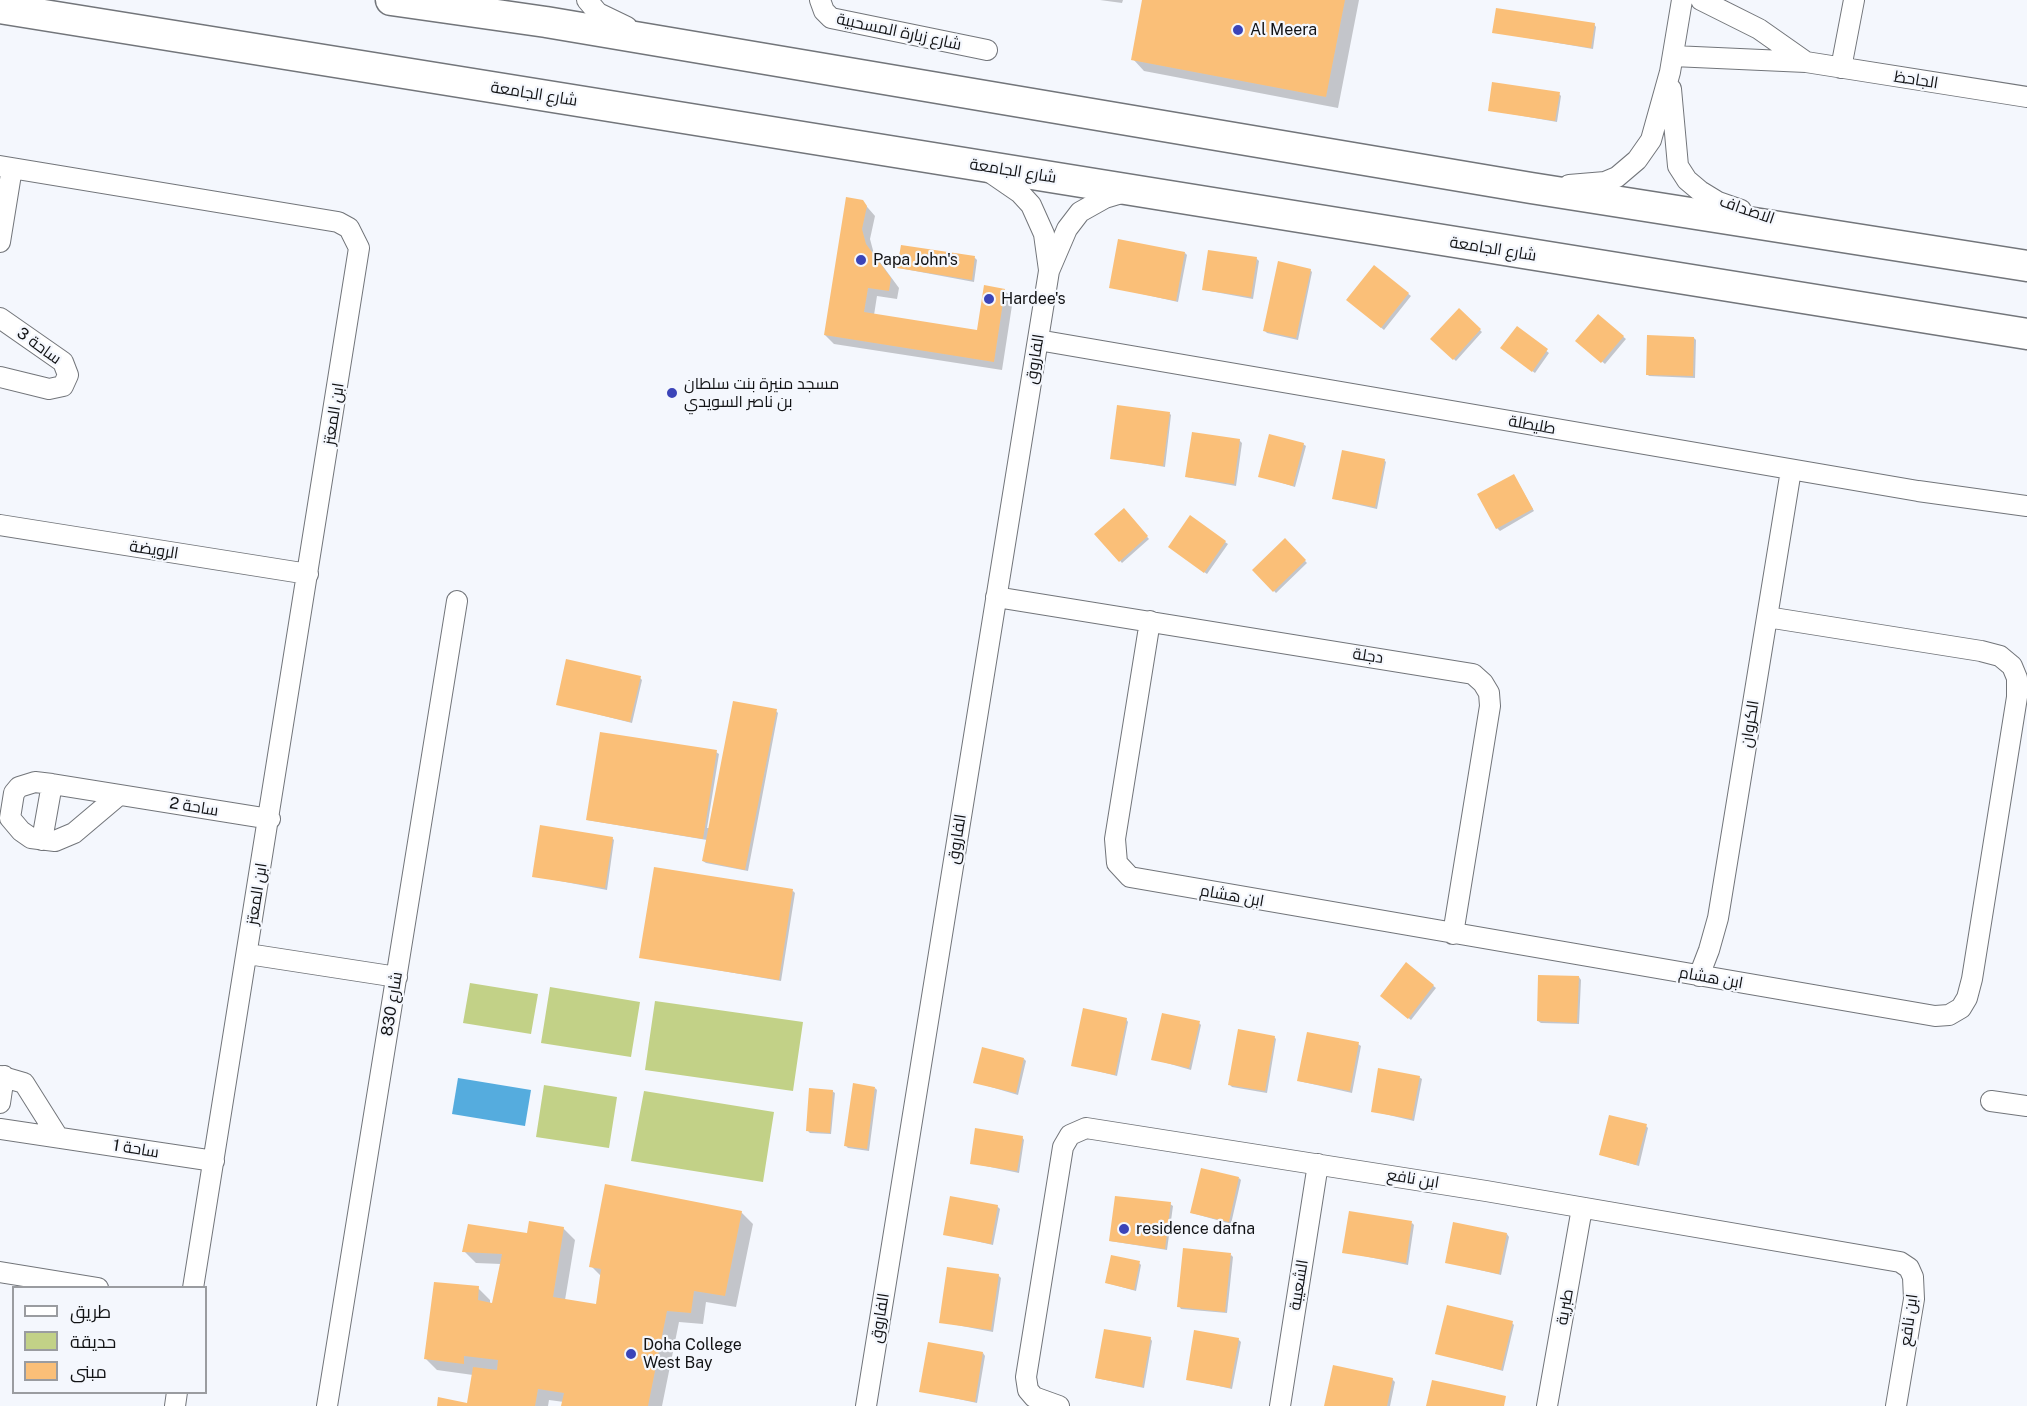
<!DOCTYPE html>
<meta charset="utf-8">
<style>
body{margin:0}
#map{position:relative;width:2027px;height:1406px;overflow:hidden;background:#f4f7fd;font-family:"Public Sans",Cairo,sans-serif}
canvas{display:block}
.legend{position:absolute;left:12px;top:1286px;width:195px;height:108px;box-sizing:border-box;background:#f4f7fd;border:2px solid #9a9ca0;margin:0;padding:8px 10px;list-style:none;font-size:18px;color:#121315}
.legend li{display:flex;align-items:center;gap:12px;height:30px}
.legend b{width:30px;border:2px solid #9a9ca0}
</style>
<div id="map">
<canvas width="2027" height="1406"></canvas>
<ul class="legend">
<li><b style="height:8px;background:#fff"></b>طريق</li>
<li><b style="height:16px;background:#c2d187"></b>حديقة</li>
<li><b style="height:16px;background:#fabf78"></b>مبنى</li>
</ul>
</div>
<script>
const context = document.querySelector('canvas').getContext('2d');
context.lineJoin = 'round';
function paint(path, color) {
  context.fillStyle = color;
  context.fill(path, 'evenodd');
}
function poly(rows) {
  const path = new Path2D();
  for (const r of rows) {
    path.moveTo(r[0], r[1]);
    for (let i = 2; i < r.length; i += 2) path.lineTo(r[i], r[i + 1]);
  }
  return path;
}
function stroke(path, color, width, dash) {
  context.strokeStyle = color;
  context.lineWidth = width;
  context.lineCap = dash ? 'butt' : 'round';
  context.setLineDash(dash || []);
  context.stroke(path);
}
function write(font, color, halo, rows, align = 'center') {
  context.font = font + ' "Public Sans",Cairo,sans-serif';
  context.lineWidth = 4.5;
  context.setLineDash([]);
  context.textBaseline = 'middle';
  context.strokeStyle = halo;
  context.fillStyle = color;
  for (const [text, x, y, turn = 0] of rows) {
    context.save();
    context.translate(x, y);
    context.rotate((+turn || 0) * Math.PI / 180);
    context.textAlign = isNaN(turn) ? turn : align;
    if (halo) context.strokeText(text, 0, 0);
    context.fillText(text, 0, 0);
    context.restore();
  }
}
const green = poly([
 [470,983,538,994,531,1034,463,1023],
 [550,987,640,1002,631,1057,541,1043],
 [655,1001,803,1022,793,1091,645,1070],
 [544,1085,617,1097,609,1148,536,1137],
 [644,1091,774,1112,763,1182,631,1161]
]);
const water = poly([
 [458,1078,531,1090,525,1126,452,1114]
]);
const shadow = poly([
 [1100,0,1123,0,1122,3],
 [1144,0,1359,0,1338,108,1144,71,1133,59],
 [1594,24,1596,27,1593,49,1493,32],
 [1559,94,1561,96,1557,122,1489,110],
 [862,201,875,216,870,239,874,254,899,288,897,299,877,296,874,315,979,331,1004,290,1013,299,1002,370,834,344,825,335],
 [1185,253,1187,255,1178,302,1111,287],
 [975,258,977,260,974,282,899,268],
 [1256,258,1259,261,1253,299,1204,290],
 [1374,267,1411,296,1384,330,1350,302],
 [1310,270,1312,272,1298,340,1267,333,1265,331],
 [1459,310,1482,332,1456,361,1432,339],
 [1598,316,1626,339,1605,364,1577,341],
 [1517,328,1549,353,1535,373,1505,351],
 [1694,338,1696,340,1695,378,1649,376,1647,374],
 [1169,413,1171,415,1165,467,1112,458],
 [1239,440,1242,443,1236,486,1187,477],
 [1303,444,1306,446,1295,487,1260,476],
 [1384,460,1386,462,1377,509,1334,499],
 [1516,479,1534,511,1500,531,1497,528],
 [1124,510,1149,539,1122,563,1097,534],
 [1285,540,1307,563,1276,593,1254,570],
 [1225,542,1228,544,1207,574,1172,549],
 [640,678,642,680,632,723,557,704],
 [776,711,778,713,748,871,706,863,703,861,707,840,587,820,716,752,719,754,707,828,710,828],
 [612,838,614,840,607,890,534,876],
 [793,891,795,893,781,981,641,957],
 [1406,964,1436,988,1411,1020,1384,998],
 [1579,977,1581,980,1579,1024,1541,1023,1538,1021],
 [1126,1019,1128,1022,1117,1076,1073,1065],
 [1199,1023,1201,1025,1191,1070,1153,1059],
 [1274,1037,1276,1039,1267,1093,1232,1087,1230,1085],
 [1358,1044,1361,1046,1352,1093,1299,1081],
 [1024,1059,1026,1061,1018,1095,974,1082],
 [1419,1077,1422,1079,1414,1121,1372,1111],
 [875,1088,877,1090,869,1151,848,1148,845,1145],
 [832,1091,835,1093,831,1134,810,1133,807,1130],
 [1646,1126,1648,1128,1639,1166,1601,1155],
 [1022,1137,1024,1140,1019,1173,971,1163],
 [1239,1178,1241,1180,1231,1224,1192,1213],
 [1170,1204,1173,1206,1167,1250,1110,1241],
 [997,1206,1000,1209,993,1245,945,1234],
 [741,1212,753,1224,736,1307,706,1302,703,1324,679,1322,662,1406,563,1406,564,1402,549,1400,548,1406,438,1406,469,1405,473,1375,437,1370,425,1358,478,1288,490,1300,490,1304,494,1304,501,1264,476,1263,464,1251,563,1228,575,1240,565,1300,597,1306,602,1277,591,1266],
 [1412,1223,1414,1225,1408,1265,1344,1252],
 [1507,1234,1509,1237,1501,1275,1446,1262],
 [1231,1255,1233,1257,1227,1313,1181,1309,1179,1306],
 [1139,1263,1141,1265,1136,1291,1107,1283],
 [998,1275,1001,1278,993,1332,941,1322],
 [1512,1323,1514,1325,1503,1371,1437,1353],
 [1150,1338,1152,1341,1144,1388,1096,1378],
 [1238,1339,1241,1342,1232,1389,1187,1379],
 [983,1353,985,1356,977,1403,921,1391],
 [1392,1379,1395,1382,1390,1406,1326,1406]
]);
const building = poly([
 [1142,0,1345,0,1326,97,1131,60],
 [1496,8,1595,23,1591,48,1492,33],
 [1492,82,1560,92,1555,121,1488,111],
 [846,197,863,200,867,206,862,229,866,244,891,278,889,291,868,288,864,312,977,330,984,285,1005,289,994,362,824,335],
 [1118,239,1185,252,1176,301,1109,288],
 [901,245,975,256,972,280,897,268],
 [1208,250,1257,257,1251,297,1202,290],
 [1278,261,1311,269,1296,338,1263,331],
 [1374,265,1409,293,1381,328,1346,300],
 [1459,308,1481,329,1453,360,1430,339],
 [1598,314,1624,336,1601,363,1575,341],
 [1517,326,1548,349,1532,372,1500,348],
 [1647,335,1694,337,1693,376,1646,375],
 [1117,405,1170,412,1163,466,1110,459],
 [1192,432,1240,439,1234,484,1185,477],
 [1269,434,1304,443,1293,486,1258,477],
 [1342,450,1385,459,1375,507,1332,499],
 [1514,474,1533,509,1496,529,1477,494],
 [1124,508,1148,536,1119,562,1094,534],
 [1190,515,1226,541,1204,573,1168,547],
 [1285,538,1306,560,1273,592,1252,570],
 [566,659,641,676,630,722,556,705],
 [733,701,777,709,745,870,702,861],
 [600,732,717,750,703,839,586,820],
 [540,825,613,837,605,888,532,877],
 [654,867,793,889,779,980,639,958],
 [1406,962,1434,985,1408,1019,1380,996],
 [1538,975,1579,976,1577,1023,1537,1021],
 [1083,1008,1127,1018,1115,1075,1071,1066],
 [1162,1013,1200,1021,1189,1068,1151,1060],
 [1238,1029,1275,1036,1265,1091,1228,1085],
 [1307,1032,1359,1042,1350,1091,1297,1081],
 [982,1047,1024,1058,1016,1093,973,1083],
 [1378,1068,1420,1076,1412,1119,1371,1112],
 [853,1083,875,1087,867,1149,844,1146],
 [809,1088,833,1090,830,1133,806,1131],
 [1609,1115,1647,1124,1636,1165,1599,1155],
 [975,1128,1023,1136,1017,1171,970,1164],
 [1201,1168,1239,1177,1229,1222,1190,1213],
 [605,1184,742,1211,725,1296,694,1291,691,1313,667,1311,648,1406,561,1406,564,1393,538,1389,535,1406,437,1406,438,1397,467,1403,473,1367,497,1370,498,1360,464,1356,464,1364,424,1359,434,1282,479,1286,478,1300,492,1303,502,1254,462,1252,468,1224,527,1233,529,1221,564,1227,553,1297,596,1304,601,1269,589,1267],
 [950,1196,998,1205,991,1244,943,1235],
 [1115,1196,1171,1202,1165,1249,1109,1241],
 [1349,1211,1412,1221,1406,1263,1342,1253],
 [1453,1222,1507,1233,1499,1274,1445,1263],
 [1183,1248,1231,1253,1225,1312,1177,1307],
 [1111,1255,1140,1261,1134,1290,1105,1283],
 [947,1267,999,1274,991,1330,939,1323],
 [1447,1305,1513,1321,1501,1370,1435,1354],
 [1104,1329,1151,1337,1142,1387,1095,1378],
 [1194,1330,1239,1338,1230,1388,1186,1380],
 [928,1342,983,1352,975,1402,919,1392],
 [1333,1365,1393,1378,1387,1406,1324,1406],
 [1432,1380,1506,1396,1504,1406,1426,1406]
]);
const minor = poly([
 [587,0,598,13,627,27],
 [820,0,824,11,831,18,987,50],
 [1701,0,1759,29,1806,62],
 [1673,56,1806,62,2027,97],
 [1841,68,1854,0],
 [1671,89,1678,166,1687,180,1700,191,1718,202,1741,210],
 [0,166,338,222,349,228,359,248,193,1288],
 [988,171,1020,193,1031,205,1044,234,1049,270],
 [1569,185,1605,182,1617,177,1637,160,1651,140,1670,72,1682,0],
 [0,242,12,168],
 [0,318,63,362,68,375,63,386,49,389,0,377],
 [1038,340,1918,491,2027,506],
 [0,525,308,574],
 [996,597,1473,674,1483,683,1489,693,1490,706,1453,934],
 [1150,621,1115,839,1117,863,1130,877,1935,1016,1949,1015,1961,1008,1967,998,1972,979,2017,697,2017,678,2012,666,2000,656,1981,651,1767,617],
 [119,795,74,833,55,841,31,838,21,831,10,818,14,793,19,787,35,782,52,784,270,819],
 [42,840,52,784],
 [248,954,397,977],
 [1699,976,1709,950,1718,918,1791,470],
 [0,1076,24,1083,58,1137],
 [1991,1101,2027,1106],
 [0,1103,4,1076],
 [0,1129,214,1161],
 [0,1272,98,1288],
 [175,1406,177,1392],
 [327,1406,457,601],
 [866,1406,1049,271,1067,229,1080,212,1105,198,1125,192],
 [1059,1406,1034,1397,1028,1390,1026,1377,1063,1147,1070,1135,1086,1128,1486,1191,1900,1262,1909,1268,1913,1277,1914,1299,1896,1406],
 [1280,1406,1318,1164],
 [1547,1406,1582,1208]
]);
const primary = poly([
 [391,0,546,22,1531,188,2027,266],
 [0,8,2027,334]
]);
const markers = [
 [1238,30,6,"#3b44b8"],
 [861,260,6,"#3b44b8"],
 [989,299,6,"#3b44b8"],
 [672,393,6,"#3b44b8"],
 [1124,1229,6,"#3b44b8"],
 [631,1354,6,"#3b44b8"]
];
const poiNames = [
 ["Al Meera",1250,30],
 ["Papa John's",873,260],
 ["Hardee's",1001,299],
 ["مسجد منيرة بنت سلطان",684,384],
 ["بن ناصر السويدي",684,402],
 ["residence dafna",1136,1229],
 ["Doha College",643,1345],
 ["West Bay",643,1363]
];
const streetNames = [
 ["شارع زبارة المسحبية",899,32,12],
 ["الجاحظ",1916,80,9],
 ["شارع الجامعة",534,94,9],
 ["شارع الجامعة",1013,171,9],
 ["الاصداف",1747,210,19],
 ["شارع الجامعة",1493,249,9],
 ["ساحة 3",39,346,36],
 ["الفاروق",1035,359,-81],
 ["ابن المعتز",334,414,-81],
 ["طليطلة",1532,425,10],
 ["الرويضة",154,550,9],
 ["دجلة",1368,656,9],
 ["الكروان",1750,724,-81],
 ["ساحة 2",194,807,9],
 ["الفاروق",957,839,-81],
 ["ابن المعتز",257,894,-81],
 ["ابن هشام",1232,896,10],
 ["ابن هشام",1711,978,10],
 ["شارع 830",392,1004,-81],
 ["ساحة 1",136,1149,9],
 ["ابن نافع",1413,1179,9],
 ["الشعيبة",1299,1285,-81],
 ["طبرية",1565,1307,-80],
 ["الفاروق",880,1318,-81],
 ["ابن نافع",1909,1320,-82]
];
paint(green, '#c2d187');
paint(water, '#55acde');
paint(shadow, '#0003');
paint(building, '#fabf78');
stroke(minor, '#72757a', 22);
stroke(primary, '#72757a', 33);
stroke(minor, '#fff', 20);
stroke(primary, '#fff', 30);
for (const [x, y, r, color] of markers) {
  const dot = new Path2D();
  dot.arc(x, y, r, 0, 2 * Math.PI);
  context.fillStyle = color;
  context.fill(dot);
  stroke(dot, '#f4f7fd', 2);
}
write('16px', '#121315', '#f4f7fd', poiNames, 'left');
write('16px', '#121315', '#f4f7fd', streetNames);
</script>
